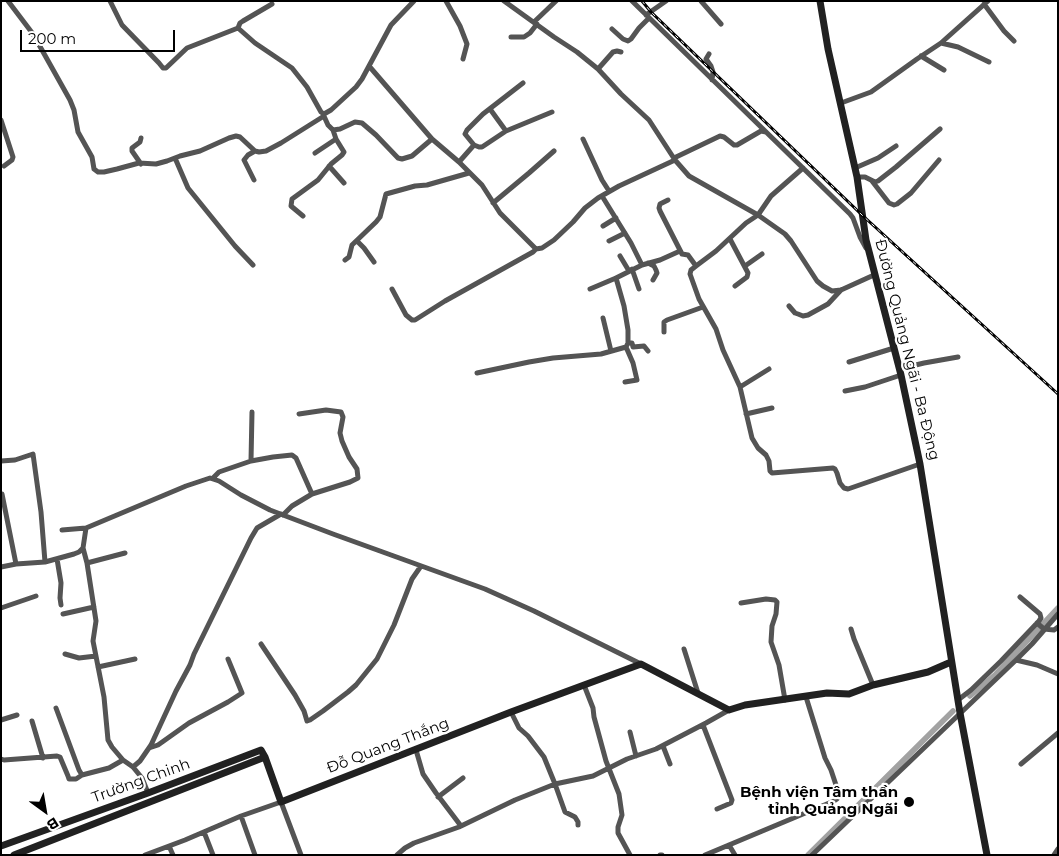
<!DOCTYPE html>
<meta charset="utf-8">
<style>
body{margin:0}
#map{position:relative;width:1059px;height:856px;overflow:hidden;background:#fff;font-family:Montserrat,sans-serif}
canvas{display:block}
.frame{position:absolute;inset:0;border:2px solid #000;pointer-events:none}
.north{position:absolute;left:20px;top:786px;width:50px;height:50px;-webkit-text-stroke:4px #fff;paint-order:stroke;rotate:148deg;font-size:14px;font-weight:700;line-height:20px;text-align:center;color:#000}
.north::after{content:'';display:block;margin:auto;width:18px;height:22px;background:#000;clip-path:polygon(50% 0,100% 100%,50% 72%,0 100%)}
.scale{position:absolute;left:20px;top:30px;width:155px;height:22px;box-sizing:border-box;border:2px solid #000;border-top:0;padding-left:6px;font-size:15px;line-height:18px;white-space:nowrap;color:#000;-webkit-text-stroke:4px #fff;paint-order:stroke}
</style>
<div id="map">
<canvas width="1059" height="856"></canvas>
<div class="frame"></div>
<div class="north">B</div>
<div class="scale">200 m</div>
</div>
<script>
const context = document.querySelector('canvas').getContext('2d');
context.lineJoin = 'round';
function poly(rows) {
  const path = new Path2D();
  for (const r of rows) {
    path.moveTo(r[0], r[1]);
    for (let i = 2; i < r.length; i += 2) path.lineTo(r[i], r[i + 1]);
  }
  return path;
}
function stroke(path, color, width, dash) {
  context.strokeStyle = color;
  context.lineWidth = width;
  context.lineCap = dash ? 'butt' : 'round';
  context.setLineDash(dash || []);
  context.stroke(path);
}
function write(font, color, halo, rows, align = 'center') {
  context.font = font + ' Montserrat,sans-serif';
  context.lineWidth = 4.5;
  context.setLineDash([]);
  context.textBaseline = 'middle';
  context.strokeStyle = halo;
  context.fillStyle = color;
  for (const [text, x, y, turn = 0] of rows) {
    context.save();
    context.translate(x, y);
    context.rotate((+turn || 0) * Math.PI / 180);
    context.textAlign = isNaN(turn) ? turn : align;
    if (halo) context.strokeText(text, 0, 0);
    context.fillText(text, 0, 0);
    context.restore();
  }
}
const canal = poly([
 [970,696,996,674,1058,608],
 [808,855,953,711]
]);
const street = poly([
 [8,1,33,34,70,100,74,110,78,132,92,157,94,169,98,172,104,172,117,169,139,163,156,164,167,161,180,156,200,151,229,138,236,136,240,137,255,151,259,152,266,151,281,143,324,116],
 [110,1,122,25,159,63,163,68,166,68,187,48,238,28,255,43,292,68,307,87,321,112,324,114,331,110,356,87,362,79,391,25,414,1],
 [446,1,460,26,467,44,463,59],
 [504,1,554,37,577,52,598,69,621,94,649,120,675,160,689,176,758,215,785,234,791,241,817,281,823,286,832,291,841,290,874,275],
 [632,1,850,214,853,218,860,237,866,248],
 [701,1,721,24],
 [984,4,1004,31,1014,41],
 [646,15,666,1],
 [534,22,556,1],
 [238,28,240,23,243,21,272,4],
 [612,29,623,39,628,41,631,39,639,28,649,18],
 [511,37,524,37,530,33,537,24],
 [941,43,958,47,989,62],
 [709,54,706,59,711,66,713,72,712,80],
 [921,56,944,70],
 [369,66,432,139,459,162,482,185,500,213,536,249,542,248,554,240,573,222,585,208,598,198,619,186,675,160],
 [598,69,613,52,617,51,621,52],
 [841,103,871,92,917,59,941,43,988,1],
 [490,109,506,131],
 [323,114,328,125,333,130,340,129,355,122,362,123,376,135,398,158,402,159,412,156,432,139],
 [1,120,13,157,12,160,4,166],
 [583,139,602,180,609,191],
 [474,145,465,134,467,130,483,114,523,83],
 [315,153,336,139],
 [175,158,188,188,235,246,253,265],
 [674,158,720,136,724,137,734,145,737,145,761,131,766,132],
 [459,162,474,145,479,147,482,147,506,131,552,112],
 [141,164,132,151,132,148,140,142,141,138],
 [329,166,344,183],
 [803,168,771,196,758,215,746,223,716,251,696,266,691,270,690,274,699,299,716,329,723,350,740,387,752,438,758,448,766,455,769,461,770,471,772,473,833,468,835,469,837,473,840,483,844,488,848,489,920,464],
 [855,168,878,158,896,146],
 [857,177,865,177,875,182,878,181,896,167,940,129],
 [254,180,244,160,248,155,255,151],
 [872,181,889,203,894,205,897,204,911,193,939,160],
 [602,196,631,243,642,265],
 [668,200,660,204,659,208,660,211,682,254,688,255,696,266],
 [493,203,529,173,554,151],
 [303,216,291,206,292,199,318,180,331,164,342,155,344,152,336,139,333,130],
 [603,226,616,218],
 [730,239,748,273,747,277,735,286],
 [357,241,364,248,374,262],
 [609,241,625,233],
 [620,256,629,271],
 [345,260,349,257,352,245,376,222,380,217,386,194,415,186,427,185,469,173],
 [648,263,654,266,656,270,657,273,653,280],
 [745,266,762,254],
 [632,269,639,289],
 [392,289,406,315,412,320,415,320,445,301,533,252,536,249],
 [590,289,616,278],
 [789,306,795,313,798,314,803,316,808,315,828,304,841,290],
 [603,318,611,351],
 [664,332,664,322,667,320,703,307],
 [628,343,632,343,633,347,644,346,648,351],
 [849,362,894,348],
 [899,369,924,363,958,357],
 [477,373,529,362,553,358,601,354,626,347,628,343,628,330,624,306,616,278,642,265,660,260,680,251],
 [625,382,637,380,633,363,626,347],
 [740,387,769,369],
 [845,391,865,387,901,375],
 [746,414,772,408],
 [1,461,15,460,33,454,41,512,45,562],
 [251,461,252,412],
 [213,478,219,472,251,461,273,457,292,455,296,458,312,494],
 [2,494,16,564],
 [283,515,292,506,312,494,350,482,358,478,357,469,349,457,342,441,340,433,343,417,341,412,326,410,299,414],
 [62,530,86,528],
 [83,548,87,563,96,621,93,641,104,697,108,740,112,747,123,760,133,767,142,778,148,793],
 [57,559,61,583,60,598,61,605],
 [87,563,125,553],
 [1,567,16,564,45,562,74,554,79,552,83,548,86,528,186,486,210,478,219,481,241,495,270,510,283,515,333,534,485,589,534,611,641,664],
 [741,603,766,599,775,600,777,602,776,614,772,626,771,642,779,665,785,700],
 [1,608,36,596],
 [63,614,94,607],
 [1037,623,1044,629,1054,630,1058,627],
 [851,629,854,639,873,685],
 [261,644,295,695,304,711,307,721,310,720,323,711,348,692,356,685,377,659,394,625,412,579,421,566],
 [684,649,698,693],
 [65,654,79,658,96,656],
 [1016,660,1037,665,1058,674],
 [98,667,135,659],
 [584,685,593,708,594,717,606,761,619,794,622,815,618,827,618,833,630,855],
 [958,700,971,690,1001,661,1039,621,1041,618,1040,614,1020,597],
 [56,708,79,770,82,775],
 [511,712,519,728,528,736,544,757,555,784,565,812,575,817,578,822,578,825],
 [1,720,17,715],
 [32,721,43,758],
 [703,725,732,800,731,803,717,809],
 [630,732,636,756],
 [663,746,670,764],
 [149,748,158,745,189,723,228,702,242,693,228,659],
 [416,750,423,774,436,793,461,826],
 [1,759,4,760,57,756,60,757,68,776,69,779,76,779,82,775,109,768,123,760],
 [1021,764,1058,733],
 [133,767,140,761,151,745,176,691,190,665,194,654,251,538,257,528,281,514],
 [438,797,463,778],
 [241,816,255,855],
 [204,832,213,855],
 [729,845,735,855],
 [169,846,173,855],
 [145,855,185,840,241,816,281,802,301,855],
 [397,855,405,848,414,843,459,827,515,800,555,784,593,776,627,759,656,749,706,723,729,710],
 [660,855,662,855],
 [705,855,834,801,837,799,836,785,831,770,825,758,806,697],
 [812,855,1016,660,1032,644,1058,614],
 [1054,855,1058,849]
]);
const secondary = poly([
 [820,1,828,49,857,177,866,240,901,375,920,464,960,713,987,855],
 [1,846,148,793,261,750,265,757,281,802,511,712,641,664,729,710,745,705,827,693,849,694,873,685,928,672,951,662],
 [14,855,265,757]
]);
const rail = poly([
 [642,1,651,12,862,215,1058,394]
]);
const markers = [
 [909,802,6,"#000"]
];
const streetNames = [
 ["Đường Quảng Ngãi - Ba Động",907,350,76],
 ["Đỗ Quang Thắng",388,746,-21],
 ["Trường Chinh",141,781,-20]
];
const poiNames = [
 ["Bệnh viện Tâm thần",898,793],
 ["tỉnh Quảng Ngãi",898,810]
];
stroke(canal, '#a2a2a2', 5.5);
stroke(street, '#545454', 5);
stroke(secondary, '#212121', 7);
stroke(rail, '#000', 3);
stroke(rail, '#fff', 1, [4]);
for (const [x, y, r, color] of markers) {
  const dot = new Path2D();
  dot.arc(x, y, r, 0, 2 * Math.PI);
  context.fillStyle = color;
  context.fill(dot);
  stroke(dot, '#fff', 2);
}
write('15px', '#000', '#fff', streetNames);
write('bold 15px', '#000', '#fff', poiNames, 'right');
</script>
